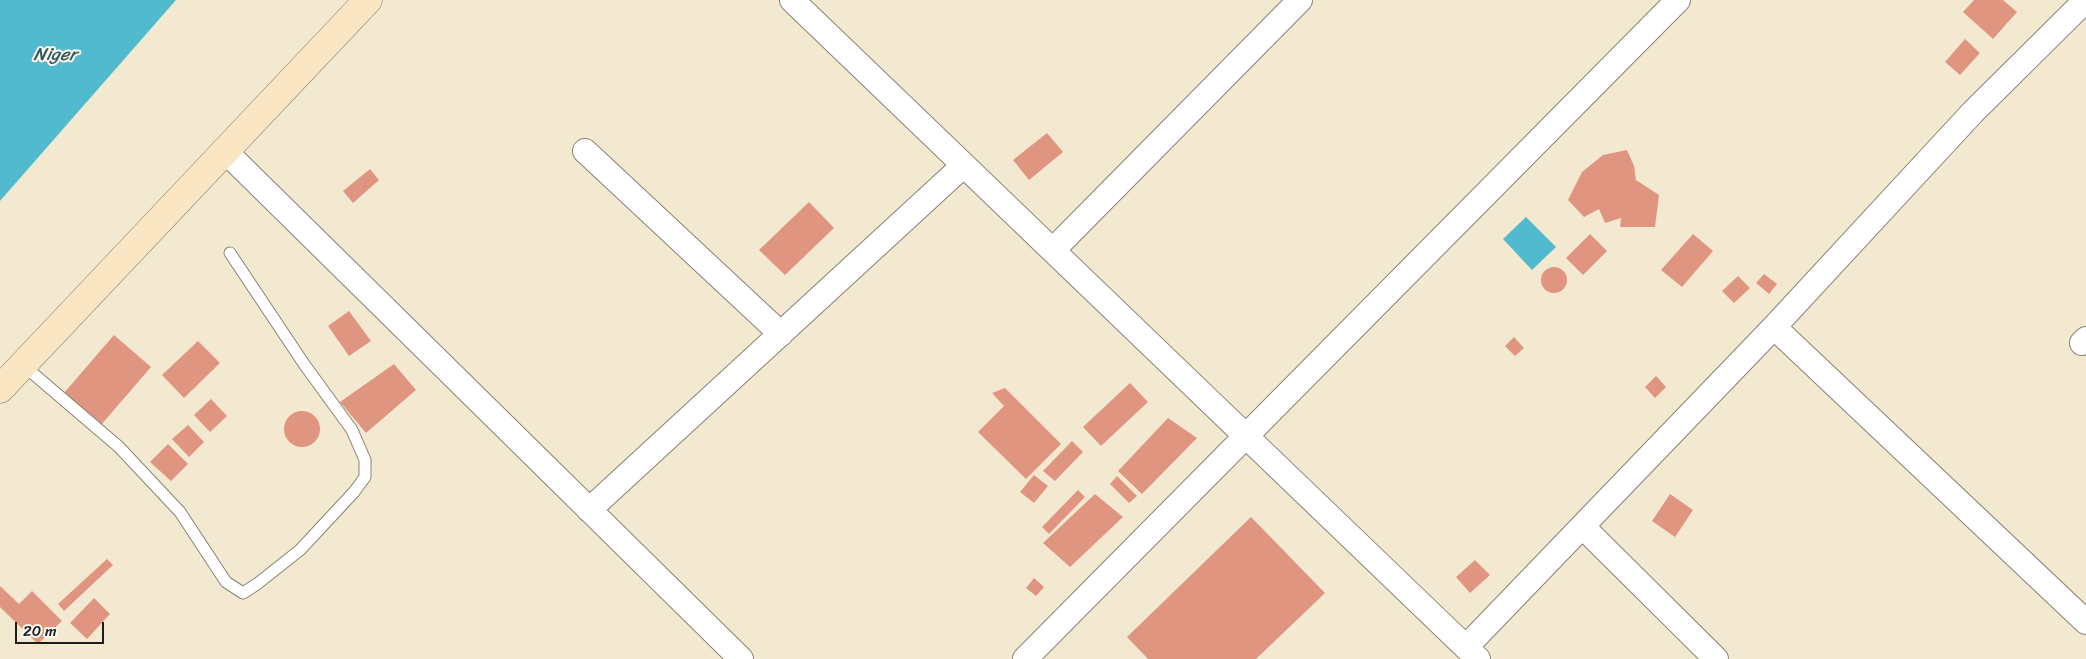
<!DOCTYPE html>
<style>
body{margin:0}
#map{position:relative;width:2086px;height:659px;overflow:hidden;background:#f3e9d1;font-family:Sriracha,sans-serif}
canvas{display:block}
.scale{position:absolute;left:15px;top:622px;width:89px;height:22px;box-sizing:border-box;border:2px solid #1c1c1c;border-top:0;padding-left:6px;font-size:15px;line-height:18px;white-space:nowrap;color:#1c1c1c;-webkit-text-stroke:4px #fbf7ec;paint-order:stroke}
</style>
<div id="map">
<canvas width="2086" height="659"></canvas>
<div class="scale">20 m</div>
</div>
<script>
const context = document.querySelector('canvas').getContext('2d');
context.lineJoin = 'round';
function paint(path, color) {
  context.fillStyle = color;
  context.fill(path, 'evenodd');
}
function poly(rows) {
  const path = new Path2D();
  for (const r of rows) {
    if (r.length === 3) {
      path.moveTo(r[0] + r[2], r[1]);
      path.arc(r[0], r[1], r[2], 0, 2 * Math.PI);
      continue;
    }
    path.moveTo(r[0], r[1]);
    for (let i = 2; i < r.length; i += 2) path.lineTo(r[i], r[i + 1]);
  }
  return path;
}
function stroke(path, color, width, dash) {
  context.strokeStyle = color;
  context.lineWidth = width;
  context.lineCap = dash ? 'butt' : 'round';
  context.setLineDash(dash || []);
  context.stroke(path);
}
function write(font, color, halo, rows, align = 'center') {
  context.font = font + ' Sriracha,sans-serif';
  context.lineWidth = 4;
  context.setLineDash([]);
  context.textBaseline = 'middle';
  context.strokeStyle = halo;
  context.fillStyle = color;
  for (const [text, x, y, turn = 0] of rows) {
    context.save();
    context.translate(x, y);
    context.rotate((+turn || 0) * Math.PI / 180);
    context.textAlign = isNaN(turn) ? turn : align;
    if (halo) context.strokeText(text, 0, 0);
    context.fillText(text, 0, 0);
    context.restore();
  }
}
const water = poly([
 [0,0,176,0,0,201],
 [1526,217,1556,247,1532,270,1503,239]
]);
const building = poly([
 [1974,0,2003,0,2017,12,1993,39,1963,12],
 [1965,39,1980,53,1960,75,1945,62],
 [1047,133,1063,152,1029,180,1013,160],
 [1627,150,1634,166,1636,180,1659,195,1655,227,1620,227,1621,218,1605,223,1599,209,1584,217,1568,200,1582,172,1603,155],
 [370,169,379,180,353,203,343,191],
 [809,202,834,228,785,275,759,250],
 [1590,234,1607,251,1583,275,1566,258],
 [1693,234,1713,251,1682,287,1661,270],
 [1554,280,13],
 [1764,274,1777,284,1769,294,1756,283],
 [1738,276,1750,288,1734,303,1722,291],
 [349,311,371,341,349,356,328,326],
 [114,335,151,367,101,425,64,393],
 [1514,337,1524,348,1515,356,1505,346],
 [198,341,220,363,184,398,162,375],
 [394,364,416,390,366,433,340,402],
 [1656,376,1666,387,1655,398,1645,387],
 [1130,383,1148,402,1101,446,1083,427],
 [1005,388,1061,444,1026,479,978,432,1004,406,992,393],
 [211,399,227,416,210,432,194,415],
 [302,429,18],
 [1168,418,1197,438,1142,494,1118,471],
 [188,425,204,442,189,457,172,439],
 [1072,441,1083,452,1055,481,1043,471],
 [168,444,188,464,171,481,150,462],
 [1034,475,1048,486,1034,503,1020,492],
 [1117,476,1137,496,1129,503,1110,484],
 [1078,490,1085,497,1049,534,1042,527],
 [1095,494,1123,517,1070,567,1043,543],
 [1670,494,1693,510,1675,537,1652,521],
 [1251,517,1325,593,1256,659,1148,659,1127,637],
 [107,559,113,565,64,611,58,604],
 [1475,560,1490,575,1470,593,1456,577],
 [1034,578,1044,587,1036,596,1026,588],
 [0,586,19,604,32,591,62,621,38,644,0,607],
 [94,598,110,614,87,639,70,623]
]);
const service = poly([
 [23,365,119,447,180,512,226,582,243,593,257,584,300,550,354,492,365,477,365,460,352,430,304,364,230,253]
]);
const minor = poly([
 [792,0,1478,659],
 [225,151,741,659],
 [585,151,781,334],
 [1053,250,1300,0],
 [1774,327,2086,622],
 [2082,343,2086,339],
 [589,510,964,165],
 [1583,527,1716,659],
 [1466,647,1774,327,1973,112,2086,0],
 [1025,659,1678,0]
]);
const secondary = poly([
 [0,389,368,0]
]);
const waterNames = [
 ["Niger",55,55]
];
paint(water, '#51bace');
paint(building, '#e09581');
stroke(service, '#888276', 13);
stroke(minor, '#888276', 26);
stroke(secondary, '#888276', 29);
stroke(service, '#fff', 11);
stroke(minor, '#fff', 24);
stroke(secondary, '#fbe6c4', 28);
write('italic 18px', '#315b63', '#fbf7ec', waterNames);
</script>
